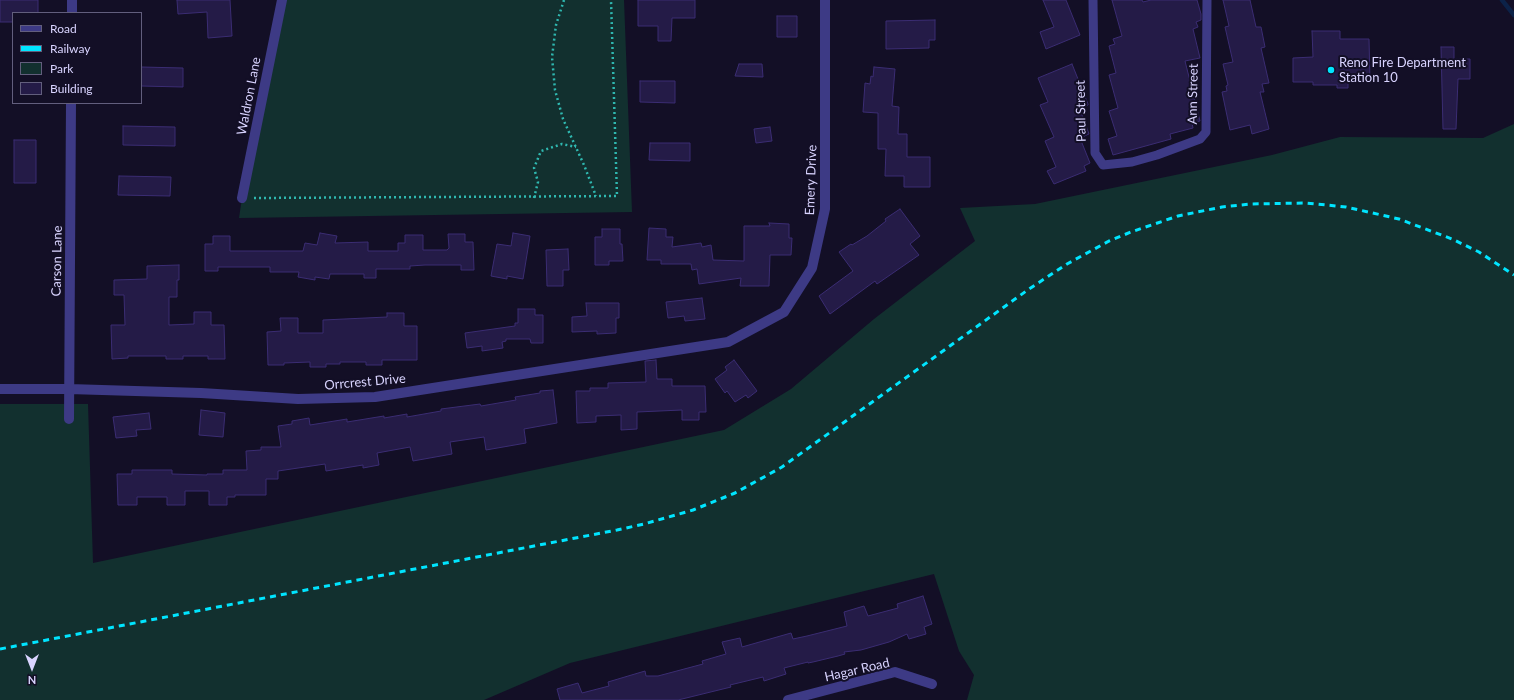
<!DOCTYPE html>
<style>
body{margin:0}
#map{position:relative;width:1514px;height:700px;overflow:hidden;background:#130f26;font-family:Lato,sans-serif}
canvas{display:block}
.legend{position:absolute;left:12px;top:12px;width:130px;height:92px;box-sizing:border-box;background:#130f26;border:1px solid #625e7d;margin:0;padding:5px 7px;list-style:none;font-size:12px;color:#d9d4ff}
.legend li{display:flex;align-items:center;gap:8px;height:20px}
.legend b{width:20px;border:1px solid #625e7d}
.north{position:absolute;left:12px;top:648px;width:40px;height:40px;-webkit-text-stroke:3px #130f26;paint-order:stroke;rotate:180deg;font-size:11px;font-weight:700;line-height:16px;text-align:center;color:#d9d4ff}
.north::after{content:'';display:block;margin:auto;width:14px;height:18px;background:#d9d4ff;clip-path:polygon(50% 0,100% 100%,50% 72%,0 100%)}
</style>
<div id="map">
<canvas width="1514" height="700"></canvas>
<ul class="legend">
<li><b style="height:5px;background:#3d3a85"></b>Road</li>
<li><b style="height:5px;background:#00e5ff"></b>Railway</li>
<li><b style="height:11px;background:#12302f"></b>Park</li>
<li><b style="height:11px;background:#241b47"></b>Building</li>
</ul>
<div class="north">N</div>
</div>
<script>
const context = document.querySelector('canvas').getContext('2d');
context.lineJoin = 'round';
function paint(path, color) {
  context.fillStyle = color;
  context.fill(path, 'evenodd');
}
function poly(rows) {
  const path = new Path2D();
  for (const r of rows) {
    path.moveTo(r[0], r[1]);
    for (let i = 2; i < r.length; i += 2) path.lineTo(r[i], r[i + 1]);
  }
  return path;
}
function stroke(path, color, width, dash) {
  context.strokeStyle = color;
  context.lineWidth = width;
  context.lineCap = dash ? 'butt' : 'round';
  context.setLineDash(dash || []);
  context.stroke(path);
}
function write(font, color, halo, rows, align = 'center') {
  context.font = font + ' Lato,sans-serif';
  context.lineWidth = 4;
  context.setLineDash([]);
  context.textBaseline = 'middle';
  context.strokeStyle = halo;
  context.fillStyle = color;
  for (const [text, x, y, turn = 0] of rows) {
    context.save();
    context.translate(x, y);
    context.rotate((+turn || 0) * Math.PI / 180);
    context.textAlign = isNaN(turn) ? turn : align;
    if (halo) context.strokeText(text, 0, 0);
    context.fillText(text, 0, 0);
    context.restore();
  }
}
const green = poly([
 [282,0,624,0,632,212,239,218,242,198],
 [1514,124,1514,700,967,700,974,675,959,651,934,574,570,663,484,700,0,700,0,404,88,404,93,563,724,430,791,389,874,319,975,241,960,208,1035,204,1272,155,1340,137,1483,138]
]);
const stream = poly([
 [1502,0,1514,15]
]);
const building = poly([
 [0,0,38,0,38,13,13,13,13,22,0,22,0,0],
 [177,0,230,0,232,36,208,38,207,12,178,14,177,0],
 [638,0,695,0,695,18,672,18,671,41,658,41,658,26,638,26,638,0],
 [1043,0,1066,0,1080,35,1046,49,1040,32,1054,27,1043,0],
 [1112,0,1142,0,1143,2,1151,0,1197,0,1201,14,1201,20,1196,22,1198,27,1193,29,1200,58,1185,61,1200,121,1192,123,1193,128,1170,134,1171,139,1113,155,1108,139,1117,136,1109,111,1118,108,1109,75,1116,73,1109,46,1115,44,1113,39,1122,36,1112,0],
 [1223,0,1250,0,1256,27,1261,27,1265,47,1261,48,1269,83,1262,84,1264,92,1260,92,1269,129,1252,134,1250,125,1230,130,1222,92,1227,91,1226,86,1228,85,1223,64,1233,62,1225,27,1229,26,1223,0],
 [777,16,797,16,797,37,777,37,777,16],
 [935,20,935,40,929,40,929,48,886,49,886,21,935,20],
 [1312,31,1340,31,1340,39,1369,39,1370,82,1348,82,1348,88,1337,88,1337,85,1313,85,1313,82,1293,82,1293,58,1313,57,1312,31],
 [1441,47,1454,47,1454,59,1470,59,1470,79,1458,79,1456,129,1443,129,1441,47],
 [739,64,762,64,763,77,735,76,739,64],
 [1072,64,1088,104,1088,105,1080,109,1089,134,1080,138,1090,163,1084,166,1086,171,1054,184,1047,171,1056,167,1045,141,1054,137,1040,105,1048,102,1038,78,1072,64],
 [141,67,183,68,183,87,141,86,141,67],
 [874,67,895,69,892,106,899,107,898,134,907,134,907,157,930,157,930,187,904,187,904,176,885,176,886,149,878,149,878,113,863,112,865,83,870,84,871,76,873,77,874,67],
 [640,81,675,81,675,103,640,102,640,81],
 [123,126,175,127,175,146,123,145,123,126],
 [770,127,772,141,756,143,754,129,770,127],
 [14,140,36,140,36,183,14,183,14,140],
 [650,143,690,143,690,161,649,160,650,143],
 [119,176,171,177,170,196,118,195,119,176],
 [900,209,920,236,910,244,919,255,877,284,875,281,830,314,819,296,853,271,839,252,851,244,852,245,867,236,886,221,885,219,900,209],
 [769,223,789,224,789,238,792,238,791,255,770,255,769,286,740,286,741,278,699,284,697,269,692,270,691,264,661,264,661,260,647,260,649,228,666,229,666,237,673,237,672,247,701,243,702,247,711,245,713,260,744,261,744,226,770,226,769,223],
 [602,229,620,229,620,244,622,244,623,261,609,261,609,265,595,265,595,237,602,237,602,229],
 [320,233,337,236,335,243,368,242,368,251,398,251,398,243,405,243,405,235,423,235,423,250,447,250,449,248,448,234,465,234,465,242,473,242,474,270,461,270,461,265,425,265,410,266,410,269,376,269,376,278,364,278,364,274,330,274,329,279,315,277,315,280,298,277,299,272,270,272,270,267,218,267,218,271,205,271,205,244,213,244,213,236,230,236,230,251,303,251,305,243,317,245,320,233],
 [513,233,530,236,523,279,507,276,507,279,491,276,497,244,511,246,513,233],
 [568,249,569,270,563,270,563,286,547,286,546,250,568,249],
 [179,265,179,280,177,280,177,297,169,297,169,325,194,324,194,312,211,312,211,325,224,325,225,359,208,359,208,356,183,356,183,359,166,359,166,356,128,356,128,358,112,359,111,325,125,325,124,295,114,295,114,280,147,279,147,266,179,265],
 [702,298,705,319,685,321,684,316,668,318,666,302,702,298],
 [586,303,619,303,619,318,616,318,616,333,597,334,597,331,572,332,572,317,587,316,586,303],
 [518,309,535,309,535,315,543,315,543,343,531,343,530,339,506,339,506,341,502,342,503,348,482,351,482,346,467,348,465,333,515,326,515,323,518,323,518,309],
 [387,313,404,313,404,326,417,326,417,360,382,360,382,365,366,365,366,362,340,362,340,364,326,364,326,367,310,367,310,362,284,363,284,365,268,365,267,332,281,331,280,318,298,318,298,333,323,333,323,320,387,317,387,313],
 [656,360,657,379,672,379,672,386,705,386,706,412,699,412,699,420,682,420,682,410,637,412,637,429,621,430,621,415,596,416,596,422,577,423,576,391,590,391,590,388,608,388,608,383,646,382,645,361,656,360],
 [734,360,757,391,748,398,746,395,735,402,727,391,725,393,715,379,727,370,725,367,734,360],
 [553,390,557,423,524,429,526,443,486,450,484,437,450,442,452,454,413,461,410,447,377,453,379,465,363,468,363,465,326,471,325,464,278,471,278,479,266,479,266,495,235,495,235,497,227,497,227,505,209,505,209,491,185,491,185,505,167,505,167,497,137,497,137,505,118,505,117,474,132,474,132,470,172,470,172,474,207,475,207,474,223,474,223,470,247,470,246,451,261,450,261,447,281,447,278,426,292,424,292,421,309,418,310,425,347,419,347,422,384,416,384,418,407,414,407,417,441,411,441,409,480,404,481,406,516,400,515,397,540,393,540,391,553,390],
 [201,410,225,413,223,437,199,435,201,410],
 [149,413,151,429,136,430,137,436,116,438,113,417,149,413],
 [923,596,932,624,924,627,926,634,909,639,907,634,889,642,861,650,844,652,845,654,838,656,813,662,808,663,808,662,784,668,786,674,764,681,763,677,730,685,731,687,678,700,560,700,557,689,578,683,582,693,609,686,608,682,645,671,646,676,658,676,703,664,702,661,726,654,722,642,740,638,742,647,791,633,793,639,807,636,847,626,844,612,864,606,868,616,898,608,897,604,923,596]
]);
const path = poly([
 [564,0,556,25,552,57,555,90,563,119,584,165,596,196],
 [254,198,617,196,611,0],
 [534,198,538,182,534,168,541,151,562,144,576,147]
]);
const service = poly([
 [1093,0,1095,153,1103,165,1132,162,1157,155,1200,139,1206,132,1207,0]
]);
const minor = poly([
 [72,13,72,0],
 [242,198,282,0],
 [0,389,69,389,201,393,298,399,375,397,728,342,784,312,812,268,825,209,825,0],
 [69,419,71,103],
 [788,700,895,672,932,684]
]);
const rail = poly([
 [0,649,617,530,644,524,693,510,735,493,782,467,1029,289,1067,264,1109,241,1131,232,1178,216,1222,207,1251,204,1306,203,1346,207,1399,219,1452,239,1479,252,1514,275]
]);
const markers = [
 [1331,70,4,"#00e5ff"]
];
const poiNames = [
 ["Reno Fire Department",1339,63],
 ["Station 10",1339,78]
];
const streetNames = [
 ["Ann Street",1193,94,-89],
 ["Waldron Lane",249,96,-79],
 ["Paul Street",1081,111,-91],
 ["Emery Drive",811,180,-88],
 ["Carson Lane",57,261,-89],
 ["Orrcrest Drive",365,382,-5],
 ["Hagar Road",857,670,-13]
];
paint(green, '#12302f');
stroke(stream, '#0c2248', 4.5);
paint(building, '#241b47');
stroke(building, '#3b2d73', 1);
stroke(path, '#2fb8b0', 2.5, [2, 3]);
stroke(service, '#3d3a85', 9);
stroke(minor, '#3d3a85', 10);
stroke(rail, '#00e5ff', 3, [6, 5]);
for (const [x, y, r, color] of markers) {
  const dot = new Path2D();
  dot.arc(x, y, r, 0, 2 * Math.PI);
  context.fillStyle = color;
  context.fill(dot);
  stroke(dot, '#130f26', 1.5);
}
write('13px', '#d9d4ff', '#130f26', poiNames, 'left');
write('13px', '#d9d4ff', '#130f26', streetNames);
</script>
